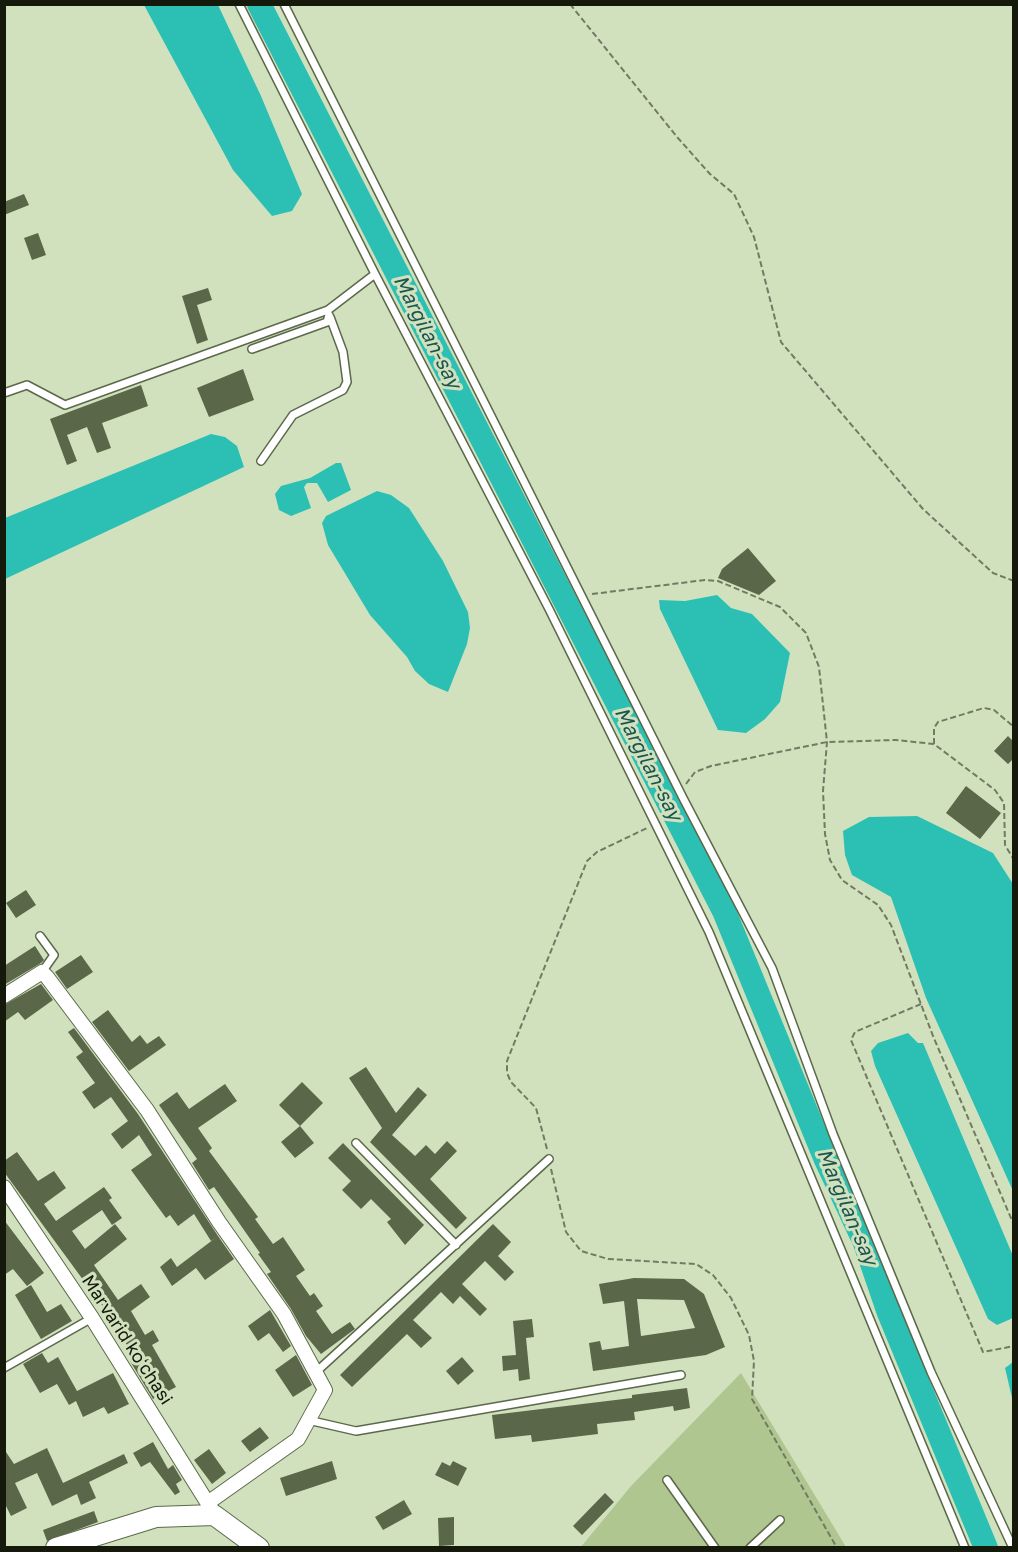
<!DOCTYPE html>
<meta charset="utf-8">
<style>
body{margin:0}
#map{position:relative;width:1018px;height:1552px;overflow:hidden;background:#d1e1be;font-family:"Golos Text",sans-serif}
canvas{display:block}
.frame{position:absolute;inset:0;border:6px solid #14190c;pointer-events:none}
</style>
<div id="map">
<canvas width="1018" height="1552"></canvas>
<div class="frame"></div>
</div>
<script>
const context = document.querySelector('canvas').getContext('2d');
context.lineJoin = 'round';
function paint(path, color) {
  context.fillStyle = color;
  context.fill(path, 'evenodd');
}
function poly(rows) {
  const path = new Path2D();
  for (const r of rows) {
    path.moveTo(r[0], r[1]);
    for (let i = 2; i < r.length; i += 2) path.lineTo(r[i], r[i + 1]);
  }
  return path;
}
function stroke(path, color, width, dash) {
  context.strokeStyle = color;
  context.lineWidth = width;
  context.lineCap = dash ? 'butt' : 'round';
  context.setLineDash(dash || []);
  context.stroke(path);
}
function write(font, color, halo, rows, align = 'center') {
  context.font = font + ' "Golos Text",sans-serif';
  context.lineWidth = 6;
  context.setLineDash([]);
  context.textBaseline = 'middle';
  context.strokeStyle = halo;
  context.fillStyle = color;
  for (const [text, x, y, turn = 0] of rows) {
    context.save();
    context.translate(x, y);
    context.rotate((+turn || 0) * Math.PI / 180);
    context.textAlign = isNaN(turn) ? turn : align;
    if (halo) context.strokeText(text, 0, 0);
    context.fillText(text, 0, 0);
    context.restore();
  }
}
const green = poly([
 [741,1373,846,1547,580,1548,631,1486]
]);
const water = poly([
 [144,5,218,5,261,96,302,194,292,211,272,216,233,170],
 [211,434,225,437,237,446,244,467,5,579,5,518],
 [336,463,341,463,351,490,328,502,317,483,307,483,304,487,311,508,291,516,279,510,275,494,281,486,310,478],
 [377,491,391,495,409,508,443,561,468,612,470,628,467,644,448,692,429,684,415,671,407,657,370,615,328,545,322,523,326,516],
 [717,595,731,608,752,614,790,653,780,702,765,719,746,733,718,730,660,609,659,600,685,601],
 [917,816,993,853,1013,884,1013,1191,926,998,891,897,852,875,845,855,843,831,869,817],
 [908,1033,918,1043,923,1043,1013,1256,1013,1318,997,1325,988,1319,875,1066,871,1051,878,1043],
 [1013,1362,1013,1402,1005,1368]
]);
const river = poly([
 [259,4,724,911,826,1160,865,1243,889,1313,986,1548]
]);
const building = poly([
 [24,194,29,205,4,215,4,202],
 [38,233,46,255,32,260,24,238],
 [208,288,212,300,197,305,208,340,197,344,182,296],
 [243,369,254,400,209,417,197,388],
 [141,385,148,406,102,423,111,448,97,453,87,427,67,435,77,461,67,465,50,419],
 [748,548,776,581,759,595,718,578,722,569],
 [1008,736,1014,742,1014,758,1008,764,994,751],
 [966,786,1001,813,980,839,946,813],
 [26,890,36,905,16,918,6,903],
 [35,946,44,960,41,963,4,985,4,966],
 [81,955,93,972,67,989,55,972],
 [41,984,53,1000,25,1020,18,1012,4,1022,4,1005],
 [108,1010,132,1042,140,1035,147,1044,159,1036,166,1045,129,1071,92,1022],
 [74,1028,138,1114,218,1236,211,1241,194,1214,178,1226,170,1215,166,1218,131,1170,152,1155,139,1135,122,1149,111,1134,128,1121,111,1097,94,1109,82,1092,95,1083,76,1057,83,1052,68,1032],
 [366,1067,396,1113,418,1087,427,1095,392,1135,415,1156,426,1145,435,1154,447,1141,457,1151,430,1179,467,1218,456,1229,370,1142,382,1128,349,1078],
 [302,1082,323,1103,300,1126,279,1105],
 [225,1084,237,1101,198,1128,212,1148,209,1151,258,1217,255,1219,273,1244,283,1237,305,1270,296,1276,310,1296,314,1293,323,1306,316,1311,332,1334,350,1322,355,1329,321,1354,306,1336,291,1309,267,1274,271,1272,258,1254,260,1253,214,1187,209,1190,192,1163,197,1159,159,1105,177,1092,189,1109],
 [300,1126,314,1143,295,1158,281,1142],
 [343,1143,424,1225,405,1245,387,1222,391,1219,371,1199,361,1209,342,1190,351,1181,328,1158],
 [17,1152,38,1181,54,1171,66,1188,44,1204,56,1221,104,1187,112,1198,109,1200,122,1218,112,1225,102,1210,72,1231,85,1249,115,1224,127,1239,94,1265,118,1300,141,1284,150,1297,131,1311,145,1335,153,1330,159,1341,152,1345,176,1387,153,1399,130,1361,134,1358,114,1322,4,1172,4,1161],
 [4,1220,44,1273,27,1286,13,1269,4,1275],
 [493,1224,511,1242,498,1256,514,1272,505,1281,485,1261,462,1284,487,1309,480,1316,460,1296,453,1304,441,1292,413,1320,432,1338,421,1348,407,1334,352,1387,340,1375],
 [218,1236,234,1259,205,1280,196,1268,172,1286,160,1267,171,1258,177,1267],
 [634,1278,684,1279,704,1294,725,1347,706,1355,593,1371,589,1343,600,1341,602,1350,629,1346,624,1301,603,1304,599,1284],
 [637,1299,684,1300,695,1328,641,1336],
 [31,1285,47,1312,61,1304,72,1321,41,1339,15,1295],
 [270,1310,291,1346,283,1352,269,1333,258,1341,248,1326],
 [532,1319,534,1337,526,1338,530,1379,519,1381,518,1369,503,1371,502,1356,516,1355,513,1321],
 [42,1353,48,1363,58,1357,77,1391,113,1373,129,1404,108,1414,104,1407,83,1417,76,1401,69,1405,57,1384,40,1393,23,1364],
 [296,1355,312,1385,293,1397,275,1370],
 [462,1357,474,1371,458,1385,446,1371],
 [687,1388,690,1408,674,1411,673,1406,634,1412,635,1420,597,1424,598,1434,532,1442,531,1435,495,1439,492,1415,632,1398,632,1395],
 [260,1427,269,1438,250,1452,241,1441],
 [153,1442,168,1469,173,1465,182,1480,176,1484,180,1492,175,1495,150,1462,141,1467,133,1453],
 [47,1448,63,1483,124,1454,128,1463,89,1482,96,1498,81,1505,77,1494,52,1506,37,1473,15,1483,27,1508,11,1516,4,1502,4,1449,14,1464],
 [209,1449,226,1473,212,1484,194,1460],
 [332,1461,337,1479,286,1496,280,1478],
 [453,1461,467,1468,458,1486,435,1475,442,1462,450,1466],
 [605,1493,614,1502,582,1535,573,1526],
 [404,1500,412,1514,383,1530,375,1517],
 [94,1511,98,1522,47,1541,43,1530],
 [454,1517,454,1545,439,1546,438,1518]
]);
const path = poly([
 [570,4,677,137,710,174,734,194,754,237,781,342,923,509,993,573,1014,581],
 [592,594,705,580,718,581,780,607,806,633,819,667,827,742,823,791,825,834,830,860,842,880,878,905,891,925,933,1036,1014,1225],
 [934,744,934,728,938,722,984,708,994,710,1014,727],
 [686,784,695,772,711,766,827,742,896,740,934,744,995,790,1004,803,1005,845,1014,860],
 [921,1004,855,1032,851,1040,983,1352,1014,1346],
 [547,1149,536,1108,511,1082,507,1073,507,1061,587,861,597,852,647,828],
 [551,1169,566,1232,581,1251,608,1259,696,1264,713,1275,731,1298,749,1335,754,1361,752,1399,837,1548]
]);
const lane = poly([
 [239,4,375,274,549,609,709,932,965,1548],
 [284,4,683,798,772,968,833,1134,931,1372,1013,1548],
 [252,349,327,322,329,315],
 [4,393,27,385,65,405,328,310,375,274],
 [261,461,293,415,343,390,347,382,343,352,330,317],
 [40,936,54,955,42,972],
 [356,1143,456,1245],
 [4,1368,92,1318],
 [316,1372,549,1159],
 [308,1420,356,1431,681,1375],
 [667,1480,715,1548],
 [750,1548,780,1520]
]);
const street = poly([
 [4,996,42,972,47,977,147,1110,219,1222,284,1314,325,1390,298,1439,209,1502],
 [4,1187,92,1318,212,1510]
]);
const secondary = poly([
 [56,1548,156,1517,214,1515,259,1548]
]);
const streetNames = [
 ["Marvarid koʻchasi",127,1340,57]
];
const waterNames = [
 ["Margilan-say",427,332,63],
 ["Margilan-say",648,764,63],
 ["Margilan-say",847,1207,67]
];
paint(green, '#afc690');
paint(water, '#2cc0b4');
stroke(river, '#2cc0b4', 24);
paint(building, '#5a6748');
stroke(lane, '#5b694a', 10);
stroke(street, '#5b694a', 16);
stroke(secondary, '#5b694a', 22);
stroke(path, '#717b64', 2, [6, 3]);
stroke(lane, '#fff', 7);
stroke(street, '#fff', 14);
stroke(secondary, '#fff', 20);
write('18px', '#14190c', '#d1e1be', streetNames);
write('italic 20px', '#1b5550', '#d1e1be', waterNames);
</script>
